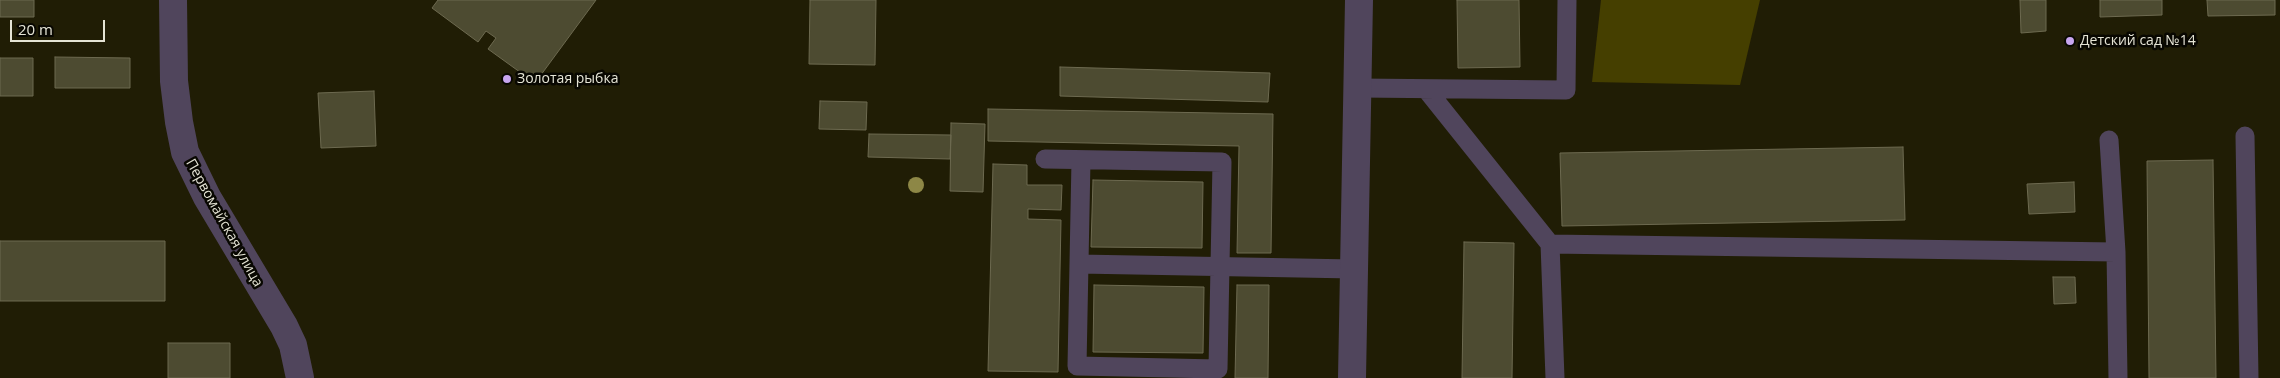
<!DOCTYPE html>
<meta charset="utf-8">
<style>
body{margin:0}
#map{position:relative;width:2280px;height:378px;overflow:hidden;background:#201d05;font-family:"Open Sans",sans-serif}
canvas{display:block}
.scale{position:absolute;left:10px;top:20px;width:95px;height:22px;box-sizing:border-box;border:2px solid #e5e4d5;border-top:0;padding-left:6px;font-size:15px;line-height:18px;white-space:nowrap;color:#e5e4d5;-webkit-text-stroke:4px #080701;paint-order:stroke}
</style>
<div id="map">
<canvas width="2280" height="378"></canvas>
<div class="scale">20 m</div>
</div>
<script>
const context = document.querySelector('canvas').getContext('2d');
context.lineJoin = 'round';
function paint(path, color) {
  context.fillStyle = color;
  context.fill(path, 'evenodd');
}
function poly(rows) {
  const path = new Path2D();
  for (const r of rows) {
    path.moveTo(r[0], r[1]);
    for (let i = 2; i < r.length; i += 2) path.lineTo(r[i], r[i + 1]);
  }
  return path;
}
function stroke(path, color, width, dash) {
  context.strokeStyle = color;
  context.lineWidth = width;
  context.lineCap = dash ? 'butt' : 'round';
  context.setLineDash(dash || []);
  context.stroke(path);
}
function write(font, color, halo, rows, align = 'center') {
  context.font = font + ' "Open Sans",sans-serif';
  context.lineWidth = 5;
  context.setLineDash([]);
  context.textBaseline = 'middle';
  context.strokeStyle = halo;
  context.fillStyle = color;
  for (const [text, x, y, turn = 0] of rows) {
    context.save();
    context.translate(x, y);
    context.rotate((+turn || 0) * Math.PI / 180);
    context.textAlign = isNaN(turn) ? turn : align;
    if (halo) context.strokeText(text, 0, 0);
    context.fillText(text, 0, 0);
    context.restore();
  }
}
const green = poly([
 [1601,0,1760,0,1740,85,1592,82]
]);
const building = poly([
 [0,0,34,0,34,17,0,17,0,0],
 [438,0,596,0,535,83,488,49,496,38,486,31,478,42,432,8,438,0],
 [810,0,876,0,875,65,809,64,810,0],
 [1457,0,1519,0,1520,67,1458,68,1457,0],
 [2020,0,2046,0,2046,31,2021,33,2020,0],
 [2100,0,2162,0,2162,15,2100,17,2100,0],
 [2207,0,2275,0,2275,15,2208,16,2207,0],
 [55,57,130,58,130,88,55,88,55,57],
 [0,58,33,58,33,96,0,96,0,58],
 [1060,67,1270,73,1268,102,1060,96,1060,67],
 [374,91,376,146,321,148,318,93,374,91],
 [820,101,867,102,866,130,819,129,820,101],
 [988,109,1273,114,1271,253,1237,253,1239,146,988,141,988,109],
 [951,123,985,124,983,192,950,191,951,123],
 [869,134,951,135,950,159,868,157,869,134],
 [1903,147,1905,220,1562,226,1560,153,1903,147],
 [2213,160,2216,378,2149,378,2147,161,2213,160],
 [993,164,1027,165,1027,185,1062,185,1061,210,1028,209,1028,219,1061,220,1058,372,988,371,993,164],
 [1093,180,1203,182,1202,248,1091,247,1093,180],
 [2074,182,2075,212,2029,214,2027,184,2074,182],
 [0,241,165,241,165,301,0,301,0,241],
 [1464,242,1514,243,1512,378,1462,378,1464,242],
 [2053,277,2075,277,2076,303,2054,304,2053,277],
 [1094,285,1204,287,1203,353,1093,352,1094,285],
 [1237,285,1269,285,1268,378,1235,378,1237,285],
 [168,343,230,343,230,378,168,378,168,343]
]);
const service = poly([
 [1358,88,1566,90,1567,0],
 [1426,89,1550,244,1555,378],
 [2245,136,2249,378],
 [2109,140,2116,252,2118,378],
 [1045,159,1222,162,1218,369,1077,366,1081,160],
 [1550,244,2116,252],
 [1079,264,1354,269]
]);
const minor = poly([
 [173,0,174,81,179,122,185,152,207,197,284,326,293,345,300,378]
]);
const tertiary = poly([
 [1352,378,1359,0]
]);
const trees = [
 [916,185]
];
const markers = [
 [2070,41,5,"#c8a6ef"],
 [507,79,5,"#c8a6ef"]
];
const poiNames = [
 ["Детский сад №14",2080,41],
 ["Золотая рыбка",517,79]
];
const streetNames = [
 ["Первомайская улица",224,223,61]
];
paint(green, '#453f00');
paint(building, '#4d4b31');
stroke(building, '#6d6a50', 1);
stroke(service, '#50455c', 19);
stroke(minor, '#50455c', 28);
stroke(tertiary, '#50455c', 28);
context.fillStyle = '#8d8746';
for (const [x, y] of trees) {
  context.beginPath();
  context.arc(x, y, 8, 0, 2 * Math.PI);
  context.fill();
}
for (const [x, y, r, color] of markers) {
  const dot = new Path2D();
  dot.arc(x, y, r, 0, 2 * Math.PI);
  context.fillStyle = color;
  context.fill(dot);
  stroke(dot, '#080701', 2);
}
write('14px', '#e5e4d5', '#080701', poiNames, 'left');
write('14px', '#e5e4d5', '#080701', streetNames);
</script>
